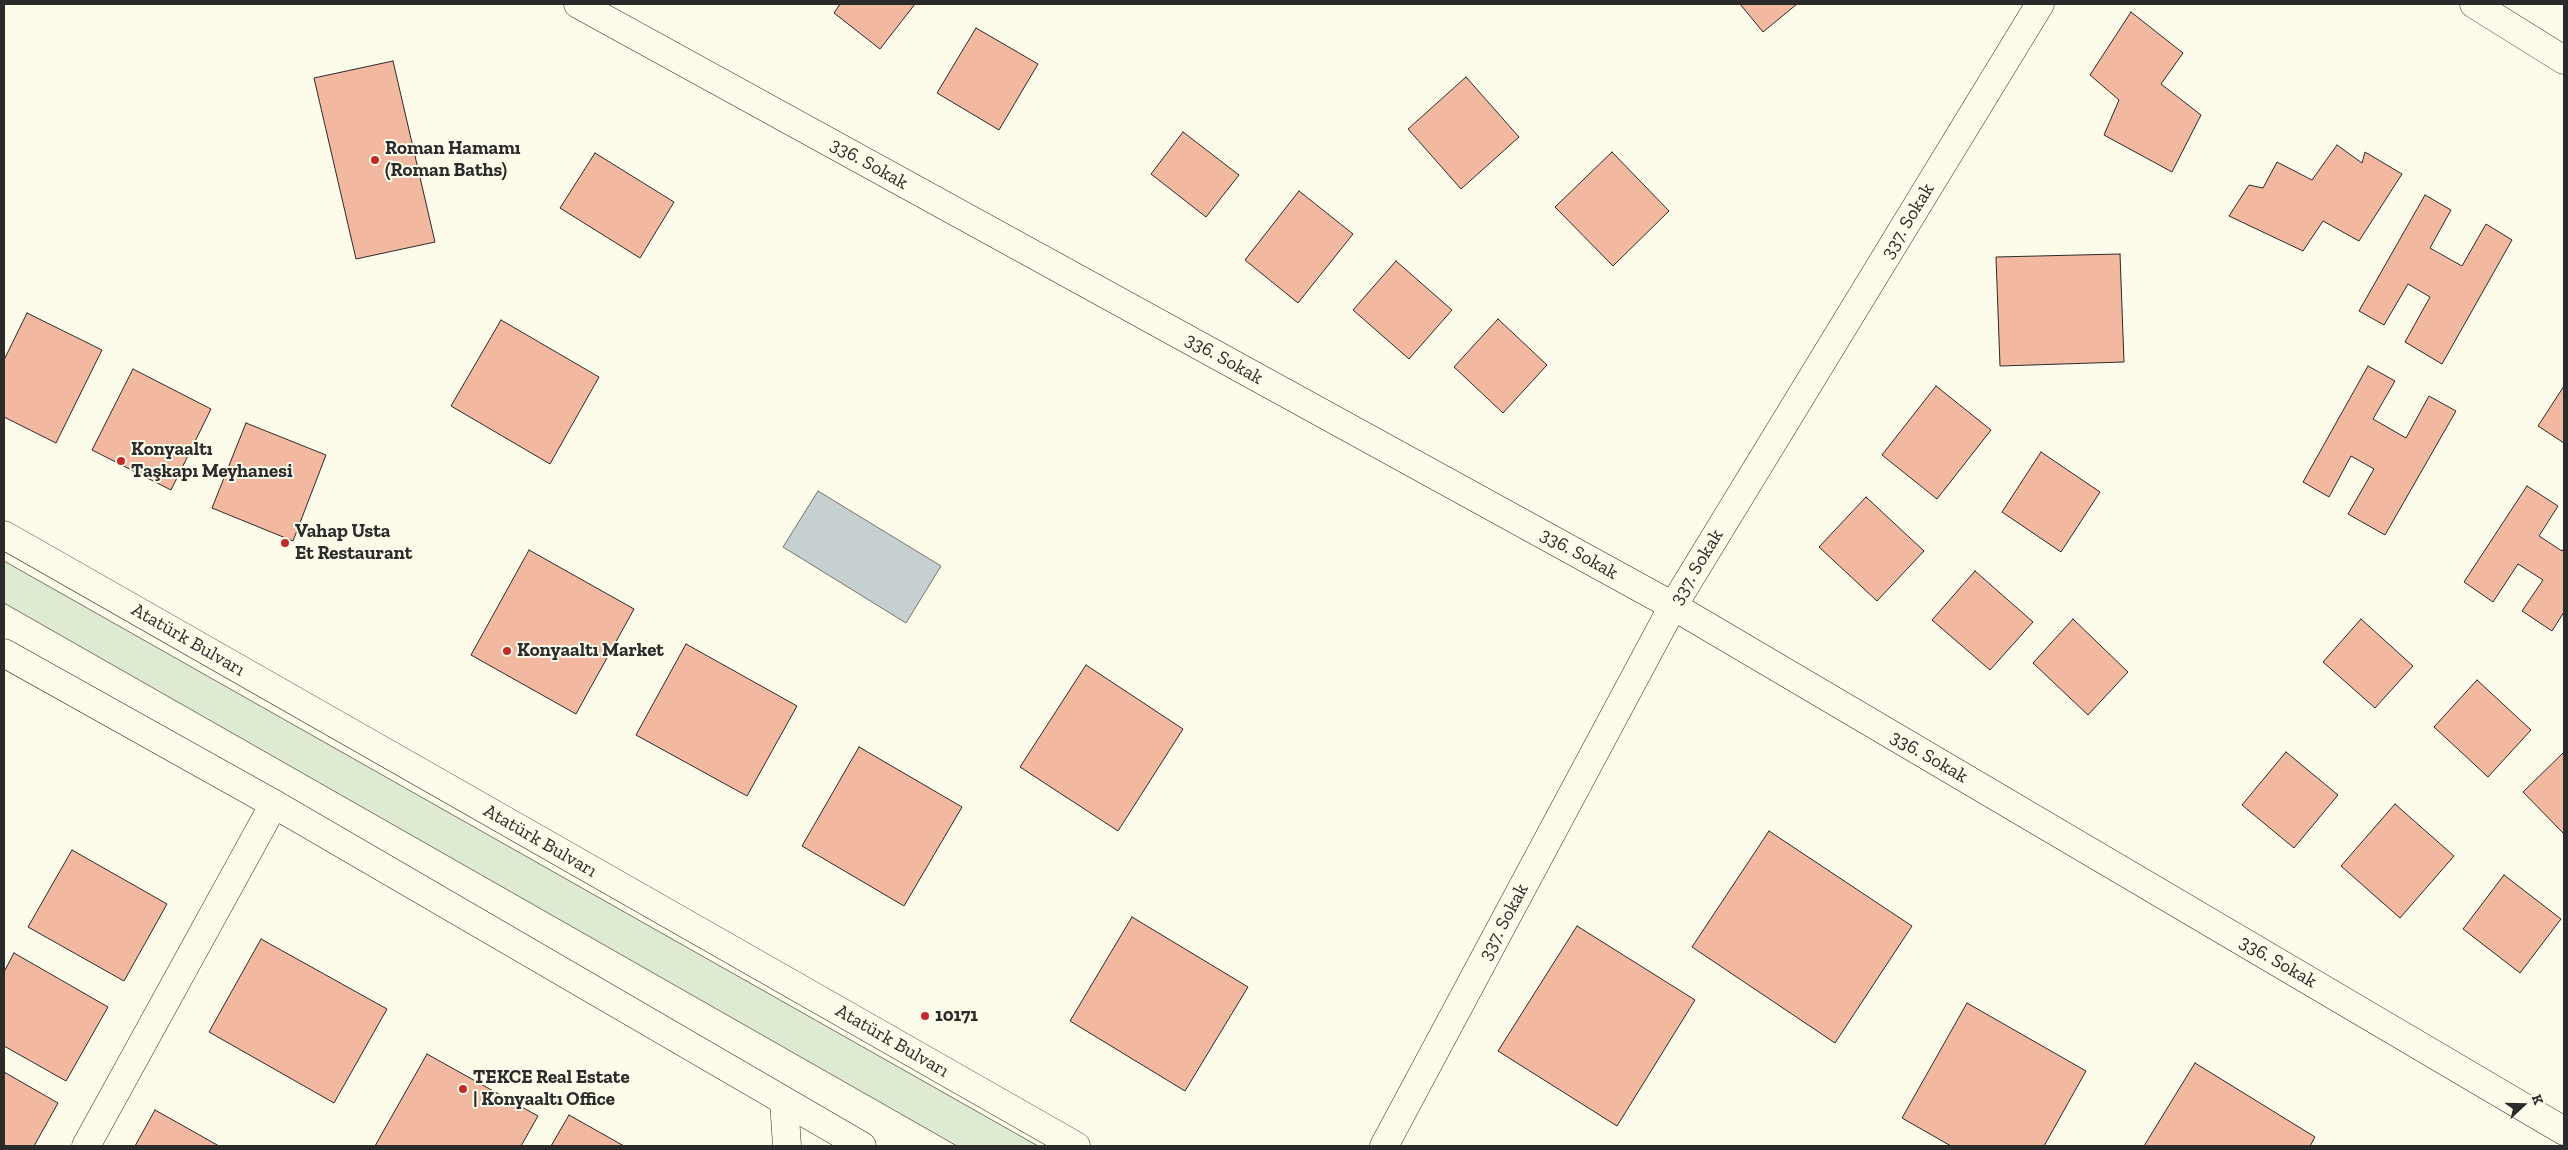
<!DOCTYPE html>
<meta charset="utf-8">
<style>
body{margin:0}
#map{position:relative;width:2568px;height:1150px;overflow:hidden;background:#fdfbea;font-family:"Zilla Slab",serif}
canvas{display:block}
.frame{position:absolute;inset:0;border:5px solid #2b2b2b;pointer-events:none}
.north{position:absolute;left:2498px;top:1080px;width:50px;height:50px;-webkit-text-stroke:4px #fdfbea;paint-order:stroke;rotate:69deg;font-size:14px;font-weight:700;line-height:20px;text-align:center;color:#2b2b2b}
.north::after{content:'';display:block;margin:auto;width:18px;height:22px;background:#2b2b2b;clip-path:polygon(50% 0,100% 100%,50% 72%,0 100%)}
</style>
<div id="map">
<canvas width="2568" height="1150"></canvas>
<div class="frame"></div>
<div class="north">K</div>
</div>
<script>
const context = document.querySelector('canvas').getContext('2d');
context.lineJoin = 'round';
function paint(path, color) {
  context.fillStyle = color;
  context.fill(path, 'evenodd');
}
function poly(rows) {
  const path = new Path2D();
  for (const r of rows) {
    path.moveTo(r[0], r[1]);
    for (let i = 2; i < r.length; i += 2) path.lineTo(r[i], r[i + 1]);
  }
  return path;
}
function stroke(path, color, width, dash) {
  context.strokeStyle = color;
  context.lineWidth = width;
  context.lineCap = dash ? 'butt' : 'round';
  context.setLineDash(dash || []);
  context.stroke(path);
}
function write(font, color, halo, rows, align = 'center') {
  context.font = font + ' "Zilla Slab",serif';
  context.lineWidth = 4;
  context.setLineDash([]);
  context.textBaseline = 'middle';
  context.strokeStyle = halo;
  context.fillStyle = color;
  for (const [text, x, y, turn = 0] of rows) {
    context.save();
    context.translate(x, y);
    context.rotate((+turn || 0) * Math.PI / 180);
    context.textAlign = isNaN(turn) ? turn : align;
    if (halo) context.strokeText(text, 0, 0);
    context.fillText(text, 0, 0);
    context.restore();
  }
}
const green = poly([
 [4,561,1038,1146,957,1146,4,603,4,561]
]);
const water = poly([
 [818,491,941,566,906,623,783,547,818,491]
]);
const building = poly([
 [840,4,915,4,880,49,834,13,840,4],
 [1740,4,1797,4,1763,32,1740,4],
 [2131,12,2183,53,2161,84,2201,115,2172,172,2104,135,2119,100,2090,75,2131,12],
 [976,28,1038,64,999,130,937,93,976,28],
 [393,61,435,242,356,259,314,78,393,61],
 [1466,77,1519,137,1461,189,1408,129,1466,77],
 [1183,132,1239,175,1206,217,1151,174,1183,132],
 [2337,145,2362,163,2365,152,2402,174,2359,241,2323,221,2303,251,2229,216,2249,185,2263,188,2277,162,2312,180,2337,145],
 [1612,152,1669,211,1613,266,1555,207,1612,152],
 [595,153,674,202,640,258,560,208,595,153],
 [1299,191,1353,234,1298,303,1245,260,1299,191],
 [2425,195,2451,210,2430,248,2462,266,2486,224,2512,240,2442,364,2405,342,2430,297,2408,284,2384,325,2359,311,2425,195],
 [2120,254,2124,362,2000,366,1996,257,2120,254],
 [1396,261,1452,310,1409,359,1353,310,1396,261],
 [27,313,102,350,56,443,4,417,4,360,27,313],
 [1498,319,1547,365,1503,413,1454,367,1498,319],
 [501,320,599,377,550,464,451,406,501,320],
 [2368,366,2395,381,2373,419,2406,438,2429,396,2456,411,2385,535,2348,514,2374,469,2351,456,2329,497,2303,482,2368,366],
 [133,369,211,409,171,490,92,450,133,369],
 [1936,386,1991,430,1937,499,1882,455,1936,386],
 [2564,386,2564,443,2538,426,2564,386],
 [246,423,326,455,293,541,212,508,246,423],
 [2041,452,2100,492,2061,552,2002,512,2041,452],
 [2527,486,2558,506,2539,536,2562,551,2564,548,2564,612,2552,631,2522,611,2543,580,2518,564,2493,602,2464,582,2527,486],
 [1866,497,1924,551,1877,601,1819,547,1866,497],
 [529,550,634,609,576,714,471,655,529,550],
 [1975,571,2033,622,1990,670,1932,620,1975,571],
 [2073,619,2128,672,2088,715,2033,663,2073,619],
 [2361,619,2413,666,2375,708,2323,662,2361,619],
 [686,644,797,706,747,796,636,735,686,644],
 [1086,665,1183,729,1118,831,1020,767,1086,665],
 [2477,680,2531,730,2488,777,2434,727,2477,680],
 [859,747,962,807,904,906,802,846,859,747],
 [2286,752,2338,795,2294,848,2242,805,2286,752],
 [2564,752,2564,834,2523,792,2564,752],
 [2395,804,2454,856,2400,918,2341,866,2395,804],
 [1769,831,1912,926,1835,1043,1692,947,1769,831],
 [72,850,167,904,124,981,28,927,72,850],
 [2504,875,2561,919,2520,973,2463,929,2504,875],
 [1132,917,1248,987,1185,1091,1070,1021,1132,917],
 [1577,926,1695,1000,1617,1126,1498,1051,1577,926],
 [261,939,387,1009,334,1103,209,1032,261,939],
 [14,953,108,1007,66,1081,4,1046,4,972,14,953],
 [1967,1003,2086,1071,2044,1146,1951,1146,1902,1118,1967,1003],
 [427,1054,538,1116,521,1146,375,1146,427,1054],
 [2195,1063,2315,1137,2310,1146,2144,1146,2195,1063],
 [4,1072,58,1103,34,1146,4,1146,4,1072],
 [155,1110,219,1146,135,1146,155,1110],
 [569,1115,624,1146,551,1146,569,1115]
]);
const minor = poly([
 [578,4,1673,606,2564,1131],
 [2474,4,2564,60],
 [784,1101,787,1146],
 [86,1146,274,804],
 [1384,1146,1673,606,2040,4]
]);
const major = poly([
 [4,535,1076,1146],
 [4,653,274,804,862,1146]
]);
const markers = [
 [375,160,5,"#c62828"],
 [121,461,5,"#c62828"],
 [285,543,5,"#c62828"],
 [507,651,5,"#c62828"],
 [925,1016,5,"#c62828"],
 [463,1089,5,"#c62828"]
];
const poiNames = [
 ["Roman Hamamı",385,149],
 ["(Roman Baths)",385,171],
 ["Konyaaltı",131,450],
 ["Taşkapı Meyhanesi",131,472],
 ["Vahap Usta",295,532],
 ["Et Restaurant",295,554],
 ["Konyaaltı Market",517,651],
 ["10171",935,1016],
 ["TEKCE Real Estate",473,1078],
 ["| Konyaaltı Office",473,1100]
];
const streetNames = [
 ["336. Sokak",869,164,29],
 ["337. Sokak",1908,221,-59],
 ["336. Sokak",1224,359,29],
 ["336. Sokak",1579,554,29],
 ["337. Sokak",1697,567,-59],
 ["Atatürk Bulvarı",188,640,30],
 ["336. Sokak",1929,757,30],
 ["Atatürk Bulvarı",540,841,30],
 ["337. Sokak",1504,922,-62],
 ["336. Sokak",2278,962,30],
 ["Atatürk Bulvarı",892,1041,30]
];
paint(green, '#deebd1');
stroke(green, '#74746e', 1);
paint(water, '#c7d0d0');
stroke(water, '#74746e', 1);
paint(building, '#f2b8a0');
stroke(building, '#2b2b2b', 1);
stroke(minor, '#2b2b2b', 29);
stroke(major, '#2b2b2b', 29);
stroke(minor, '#fdfbea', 28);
stroke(major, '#fdfbea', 28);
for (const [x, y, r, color] of markers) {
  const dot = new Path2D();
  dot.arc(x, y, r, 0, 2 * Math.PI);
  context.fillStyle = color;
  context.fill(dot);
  stroke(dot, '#fdfbea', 2);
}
write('bold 19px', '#2b2b2b', '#fdfbea', poiNames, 'left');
write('19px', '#2b2b2b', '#fdfbea', streetNames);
</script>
